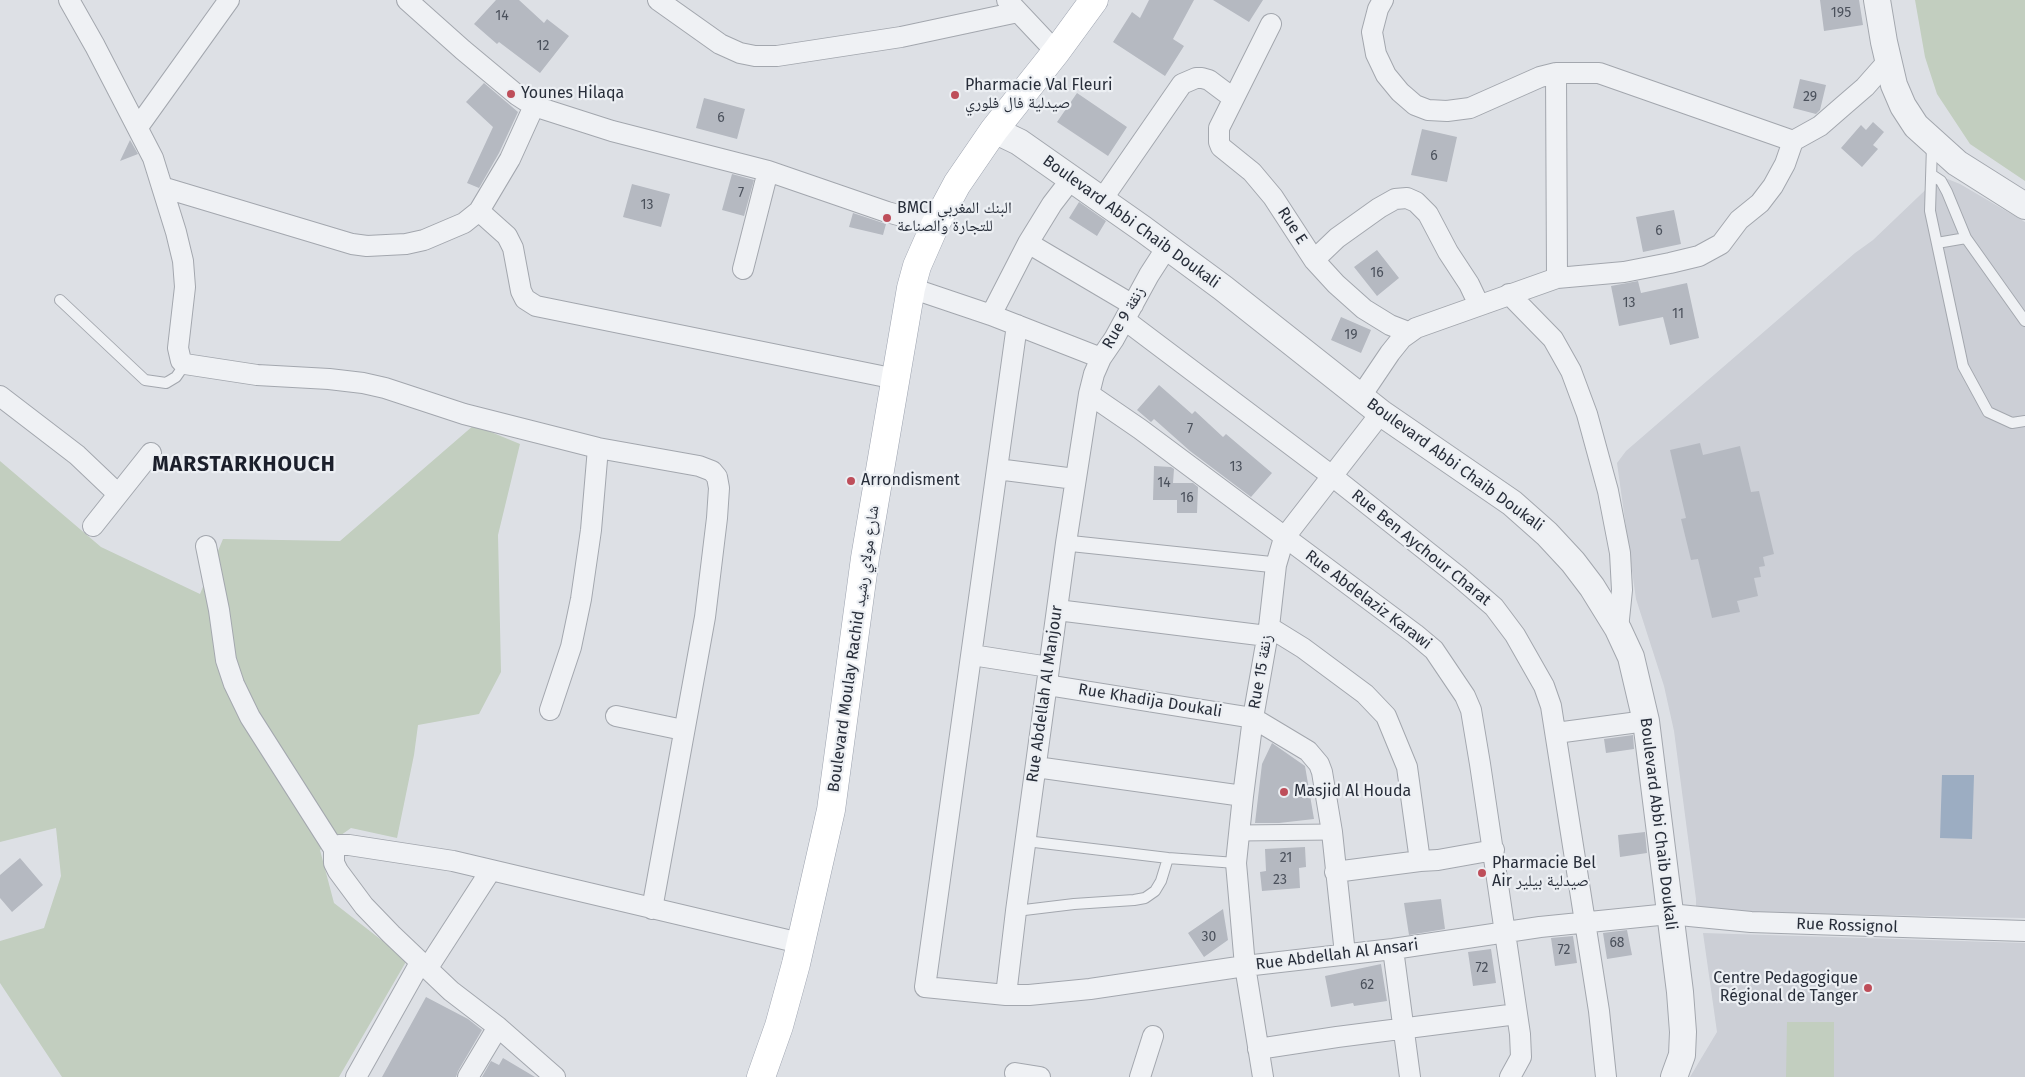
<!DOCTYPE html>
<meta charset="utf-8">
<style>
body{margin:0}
canvas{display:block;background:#dde0e5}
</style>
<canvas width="2025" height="1077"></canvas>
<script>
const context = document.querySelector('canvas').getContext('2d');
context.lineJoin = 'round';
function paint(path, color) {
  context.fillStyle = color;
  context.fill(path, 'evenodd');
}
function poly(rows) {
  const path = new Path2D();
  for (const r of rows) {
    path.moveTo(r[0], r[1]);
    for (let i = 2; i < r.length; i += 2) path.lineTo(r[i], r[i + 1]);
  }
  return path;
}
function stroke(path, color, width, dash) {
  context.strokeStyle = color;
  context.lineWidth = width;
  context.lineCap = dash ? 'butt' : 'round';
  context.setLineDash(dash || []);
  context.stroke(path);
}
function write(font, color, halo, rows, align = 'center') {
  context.font = font + ' "Fira Sans","Noto Naskh Arabic",sans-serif';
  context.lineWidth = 4.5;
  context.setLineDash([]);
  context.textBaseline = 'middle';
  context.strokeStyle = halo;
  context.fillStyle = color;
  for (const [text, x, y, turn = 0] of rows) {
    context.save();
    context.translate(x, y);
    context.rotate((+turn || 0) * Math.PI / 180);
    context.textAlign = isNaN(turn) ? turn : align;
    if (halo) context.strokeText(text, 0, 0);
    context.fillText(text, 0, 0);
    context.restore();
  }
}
const built = poly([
 [1940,176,1960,184,2025,222,2025,918,1696,911,1696,899,1674,731,1664,686,1636,599,1617,463,1626,451,1855,253,1873,240],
 [1703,933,2025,943,2025,1077,1690,1077,1717,1032]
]);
const green = poly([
 [1915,0,2025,0,2025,181,1970,144,1937,94,1925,57],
 [474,425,520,444,498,535,501,672,479,714,418,725,414,755,397,838,351,828,320,850,334,903,407,960,339,1077,62,1077,0,983,0,941,44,928,61,876,56,828,0,842,0,461,101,547,200,594,223,539,340,541],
 [1787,1022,1834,1022,1834,1077,1786,1077]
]);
const water = poly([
 [1942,775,1974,775,1972,839,1940,838]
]);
const building = poly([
 [496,0,519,0,544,23,547,19,569,36,540,73,499,42,497,44,474,24],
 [1149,0,1194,0,1173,39,1184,46,1165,76,1113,42,1132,12,1140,18],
 [1213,0,1263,0,1249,22],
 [1820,0,1859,0,1863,25,1824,31],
 [1800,79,1826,85,1820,110,1816,114,1793,108],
 [484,83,518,112,499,153,479,188,467,183,493,127,466,102],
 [1077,93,1127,127,1108,156,1057,122],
 [704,98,745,109,737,139,696,128],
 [1873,122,1884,132,1873,145,1878,149,1862,167,1841,148,1861,125,1866,130],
 [1422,129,1457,137,1447,182,1411,175],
 [130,140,138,154,120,161],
 [732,174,754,180,744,216,722,210],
 [632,184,670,194,661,227,623,217],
 [1079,202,1106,221,1097,236,1069,218],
 [1674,210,1681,244,1643,252,1636,217],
 [853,213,886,224,883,235,849,227],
 [1377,250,1399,278,1377,296,1354,267],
 [1638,281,1641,293,1687,283,1699,338,1670,345,1663,317,1619,326,1611,286],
 [1341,317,1371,330,1361,353,1331,340],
 [1159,385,1192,414,1195,411,1223,437,1226,434,1272,473,1251,497,1190,451,1154,419,1151,422,1137,410],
 [1700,443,1703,455,1740,446,1751,492,1759,491,1774,554,1763,557,1765,566,1759,567,1761,577,1754,578,1758,596,1737,601,1740,612,1712,618,1698,559,1691,560,1681,519,1686,518,1670,450],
 [1154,466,1171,467,1174,469,1173,483,1193,483,1198,487,1197,513,1177,513,1177,500,1153,500],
 [1633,735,1634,749,1606,753,1604,739],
 [1272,743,1305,766,1314,819,1279,823,1255,823,1262,764],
 [1645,832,1647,853,1620,857,1618,835],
 [1305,847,1306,867,1299,868,1300,888,1262,891,1260,872,1266,871,1265,849],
 [20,858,43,885,12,912,0,898,0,875],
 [1441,899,1445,929,1409,935,1404,903],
 [1223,909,1228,940,1204,957,1188,933],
 [1627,930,1632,955,1607,959,1603,933],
 [1573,936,1577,963,1555,966,1551,938],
 [1491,949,1496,983,1473,986,1468,952],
 [1381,964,1387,1001,1354,1006,1353,1003,1331,1007,1325,976],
 [426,997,468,1019,482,1030,458,1071,456,1077,382,1077],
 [503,1058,535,1077,482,1077,491,1061,499,1065]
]);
const service = poly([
 [1932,146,1930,211,1963,366,1988,412,2012,423,2025,421],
 [1932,175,1941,181,1947,192,1966,238],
 [1937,243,1966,238,2025,321],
 [60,300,145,380,166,383,176,377,185,364],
 [1026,841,1168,858,1236,863],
 [1016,911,1074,904,1134,900,1145,898,1155,891,1161,881,1168,858]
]);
const pedestrian = poly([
 [1066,543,1276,565],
 [1239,833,1332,832]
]);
const minor = poly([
 [69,0,95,46,153,158,176,232,183,261,185,287,178,348,181,361,185,364,257,375,329,379,363,383,385,388,464,414,598,448,699,466,712,471,717,477,719,488,717,518,705,617,652,909],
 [407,0,463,50,517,95,534,106,612,131,768,171,887,212,935,225],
 [658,0,720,44,740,53,755,56,777,56,901,37,1018,12],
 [1007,0,1056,52],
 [1383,0,1378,9,1372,32,1376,54,1386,75,1400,92,1415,105,1428,110,1447,111,1470,108,1540,77,1556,73,1599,73,1793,141],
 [1271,24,1219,128,1219,142,1221,147,1252,172,1273,197,1314,260,1336,284,1364,309,1390,325,1408,332],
 [1556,73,1557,278],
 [138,127,229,0],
 [162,187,352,244,367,246,406,244,424,240,464,223,479,211,510,159,534,106],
 [1101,201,1182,84,1196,78,1202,78,1209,80,1233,98],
 [479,211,507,236,513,248,521,291,525,299,536,306,896,379],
 [1028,243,1133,305],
 [1314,260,1337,238,1379,208,1395,199,1407,198,1416,202,1428,214,1448,252,1469,284,1479,305],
 [743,269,768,171],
 [911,288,991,315,1101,358],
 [1509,294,1553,339,1571,371,1587,414,1608,491,1620,553,1622,590,1618,629],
 [991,315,1028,243,1052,204,1072,178],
 [1125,320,1332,476,1458,576,1494,607,1515,635,1544,686,1551,706,1599,1011,1606,1077],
 [1017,325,925,987,1006,995,1029,995,1090,989,1245,966,1393,949,1540,927,1669,914,1751,922,2025,931],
 [1089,394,1140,429,1415,634,1434,650,1465,696,1471,710,1480,764,1520,1034,1521,1057,1510,1077],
 [0,396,77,455,118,494],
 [1361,396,1390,353,1402,338,1416,328,1557,278,1624,272,1670,263,1699,256,1721,244,1739,220,1760,203,1773,186,1785,164,1793,141,1820,126,1843,106,1865,87,1888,61],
 [997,469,1075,479],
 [93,526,151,453],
 [206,546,219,610,226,660,234,684,250,717,334,849],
 [1057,610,1267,636],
 [1269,627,1303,648,1365,694,1386,716,1407,767,1420,861,1438,860,1494,850],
 [972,655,1049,667],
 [1047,685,1253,718,1308,751,1319,764,1322,772,1332,832,1345,954],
 [550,710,571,647,581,599,591,530,598,448],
 [616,716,683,730],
 [1556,733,1646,721],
 [1036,767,1243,796],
 [1335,872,1420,861],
 [1393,949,1410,1077],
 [427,969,491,870],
 [1006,995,1016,911,1066,543,1089,394,1094,374,1101,358,1114,339,1149,275,1167,247],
 [1258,1049,1337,1037,1517,1014],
 [1015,1073,1040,1077],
 [356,1077,420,963],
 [468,1077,498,1027],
 [555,1077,498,1027,451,991,391,934,364,906,338,871,334,863,334,849,339,845,349,845,453,861,800,943],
 [1140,1077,1153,1036],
 [1263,1077,1245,966,1236,863,1243,796,1253,718,1269,627,1276,565,1284,538,1381,413]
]);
const tertiary = poly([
 [1877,0,1884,42,1894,85,1903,106,1916,126,1957,163,2025,206],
 [994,130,1019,142,1143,229,1223,288,1381,413,1512,503,1547,534,1573,562,1592,587,1618,629,1631,657,1646,721,1680,992,1683,1032,1682,1055,1674,1077]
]);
const primary = poly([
 [761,1077,779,1026,796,964,831,810,865,558,911,288,917,266,935,225,957,184,994,130,1056,52,1094,0]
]);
const markers = [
 [511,94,5,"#be4e5a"],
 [955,95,5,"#be4e5a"],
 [887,218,5,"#be4e5a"],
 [851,481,5,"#be4e5a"],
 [1284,792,5,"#be4e5a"],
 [1482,873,5,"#be4e5a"],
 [1868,988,5,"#be4e5a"]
];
const numberNames = [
 ["195",1841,13],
 ["14",502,16],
 ["12",543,46],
 ["29",1810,97],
 ["6",721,118],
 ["6",1434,156],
 ["7",741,193],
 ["13",647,205],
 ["6",1659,231],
 ["16",1377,273],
 ["13",1629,303],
 ["11",1678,314],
 ["19",1351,335],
 ["7",1190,429],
 ["13",1236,467],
 ["14",1164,483],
 ["16",1187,498],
 ["21",1286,858],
 ["23",1280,880],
 ["30",1209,937],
 ["68",1617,943],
 ["72",1564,950],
 ["72",1482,968],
 ["62",1367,985]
];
const poiNames = [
 ["Pharmacie Val Fleuri",965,86],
 ["صيدلية فال فلوري",965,104],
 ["Younes Hilaqa",521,94],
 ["BMCI البنك المغربي",897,209],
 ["للتجارة والصناعة",897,227],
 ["Arrondisment",861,481],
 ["Masjid Al Houda",1294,792],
 ["Pharmacie Bel",1492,864],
 ["Air صيدلية بيلير",1492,882],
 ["Centre Pedagogique",1858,979,"right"],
 ["Régional de Tanger",1858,997,"right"]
];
const streetNames = [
 ["Boulevard Abbi Chaib Doukali",1131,222,36],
 ["Rue E",1292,226,57],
 ["Rue 9 زنقة",1124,318,-60],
 ["Boulevard Abbi Chaib Doukali",1455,465,36],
 ["Rue Ben Aychour Charat",1421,548,39],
 ["Rue Abdelaziz Karawi",1368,600,37],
 ["Boulevard Moulay Rachid شارع مولاي رشيد",854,649,-82],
 ["Rue 15 زنقة",1261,672,-80],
 ["Rue Abdellah Al Manjour",1045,694,-82],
 ["Rue Khadija Doukali",1150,701,9],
 ["Boulevard Abbi Chaib Doukali",1658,824,83],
 ["Rue Rossignol",1847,926,2],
 ["Rue Abdellah Al Ansari",1337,955,-7]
];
const districtNames = [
 ["MARSTARKHOUCH",244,465]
];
paint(built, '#cccfd6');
paint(green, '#c2cebf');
paint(water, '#9cadc2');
paint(building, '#b5b9c1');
stroke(service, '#a3a7ae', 12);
stroke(pedestrian, '#a3a7ae', 17);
stroke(minor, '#a3a7ae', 22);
stroke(tertiary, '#a3a7ae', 28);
stroke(primary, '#9ea4b0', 29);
stroke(service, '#eff1f4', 10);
stroke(pedestrian, '#eff1f4', 15);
stroke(minor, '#eff1f4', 20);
stroke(tertiary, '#eff1f4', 26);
stroke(primary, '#fff', 28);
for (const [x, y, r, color] of markers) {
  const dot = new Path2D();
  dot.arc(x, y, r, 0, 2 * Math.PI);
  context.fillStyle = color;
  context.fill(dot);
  stroke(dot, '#eceff3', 2);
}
write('14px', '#4b515c', null, numberNames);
write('16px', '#282e3a', '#eceff3', poiNames, 'left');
write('16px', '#282e3a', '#eceff3', streetNames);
context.letterSpacing = '1px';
write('bold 21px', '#1b1f2b', '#eceff3', districtNames);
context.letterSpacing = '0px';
</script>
